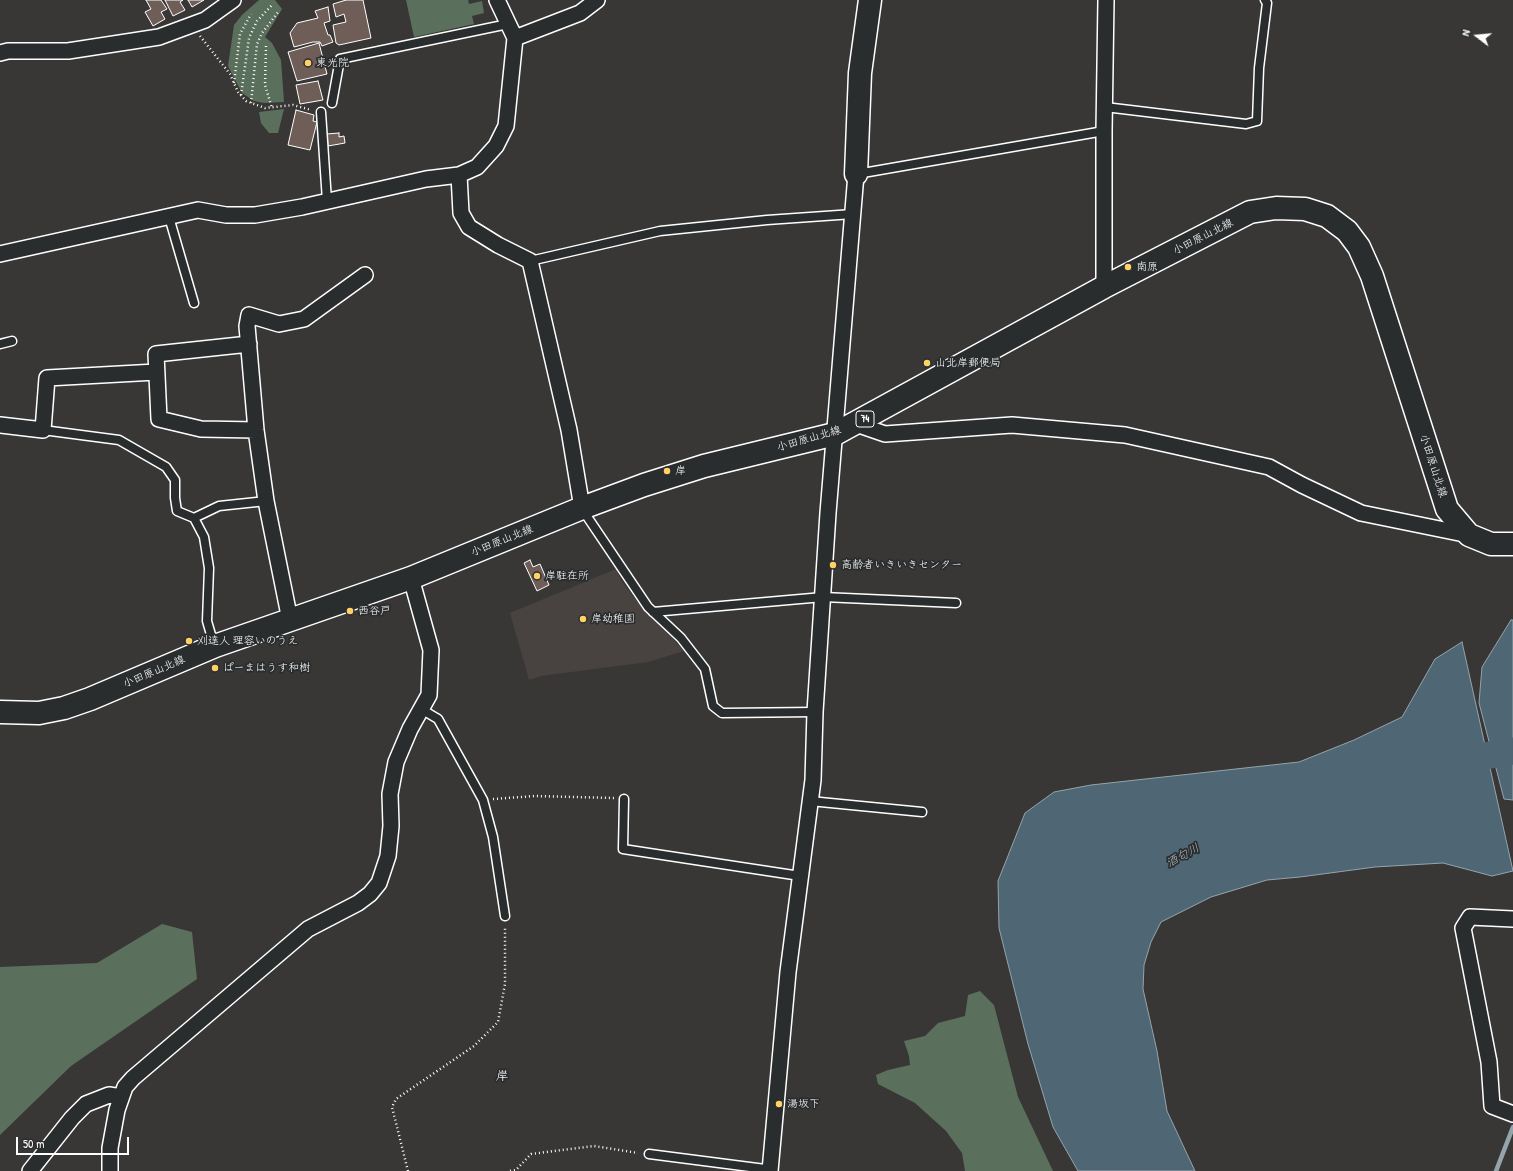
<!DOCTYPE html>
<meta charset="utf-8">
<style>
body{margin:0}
#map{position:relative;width:1513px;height:1171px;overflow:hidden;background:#383736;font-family:"Patrick Hand",sans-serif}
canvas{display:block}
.north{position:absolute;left:1457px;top:16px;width:40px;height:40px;-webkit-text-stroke:3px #2a2d2e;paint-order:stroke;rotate:286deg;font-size:11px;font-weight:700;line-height:16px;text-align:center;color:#fff}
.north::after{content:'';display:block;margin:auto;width:14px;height:18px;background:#fff;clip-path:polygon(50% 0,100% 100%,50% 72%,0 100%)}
.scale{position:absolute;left:16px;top:1137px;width:113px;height:18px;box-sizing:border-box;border:2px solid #fff;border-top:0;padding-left:5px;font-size:12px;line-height:14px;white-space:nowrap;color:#fff;-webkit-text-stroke:3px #2a2d2e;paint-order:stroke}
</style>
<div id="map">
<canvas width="1513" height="1171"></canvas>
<div class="north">N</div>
<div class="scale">50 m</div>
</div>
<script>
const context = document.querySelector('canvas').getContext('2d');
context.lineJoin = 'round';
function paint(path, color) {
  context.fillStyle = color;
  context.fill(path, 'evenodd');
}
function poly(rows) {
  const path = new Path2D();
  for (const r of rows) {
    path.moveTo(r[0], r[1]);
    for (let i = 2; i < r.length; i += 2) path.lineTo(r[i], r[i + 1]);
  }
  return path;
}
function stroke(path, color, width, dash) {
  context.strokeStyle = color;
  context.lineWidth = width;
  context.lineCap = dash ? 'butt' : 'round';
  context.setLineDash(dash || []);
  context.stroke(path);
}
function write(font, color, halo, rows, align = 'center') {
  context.font = font + ' "Patrick Hand","Klee One",sans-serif';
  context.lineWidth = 3.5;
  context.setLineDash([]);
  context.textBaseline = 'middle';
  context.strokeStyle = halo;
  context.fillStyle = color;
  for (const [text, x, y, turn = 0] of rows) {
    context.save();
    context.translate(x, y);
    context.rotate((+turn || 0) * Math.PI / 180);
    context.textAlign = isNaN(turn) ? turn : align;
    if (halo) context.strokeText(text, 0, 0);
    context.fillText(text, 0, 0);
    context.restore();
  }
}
const built = poly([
 [616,569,621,580,635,599,684,651,648,662,541,676,529,680,510,613]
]);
const green = poly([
 [259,0,275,0,282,9,265,37,272,43,281,60,284,102,264,103,254,101,242,93,228,66,234,25,242,15],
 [406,0,468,0,469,4,482,1,484,13,472,16,474,24,414,37],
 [284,109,278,133,269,133,261,123,259,112],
 [162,924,192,932,197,979,71,1066,0,1135,0,967,97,963],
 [980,991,994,1005,1018,1097,1053,1171,965,1171,962,1153,946,1131,915,1103,878,1084,876,1075,888,1070,910,1065,909,1056,904,1041,925,1036,938,1023,965,1016,968,995]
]);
const water = poly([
 [1511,620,1513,620,1513,800,1504,799,1479,703,1482,667,1511,620],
 [1462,642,1513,871,1492,876,1443,863,1375,867,1300,877,1267,880,1211,897,1161,922,1151,942,1144,965,1143,989,1157,1051,1167,1111,1195,1171,1078,1171,1053,1127,1028,1044,999,928,998,881,1025,813,1054,792,1091,785,1299,762,1354,740,1402,717,1435,659,1462,642]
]);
const stream = poly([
 [1496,1171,1513,1127]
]);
const river = poly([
 [1451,762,1513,751]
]);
const building = poly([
 [146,0,161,0,167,9,161,12,165,19,153,26,145,12,151,9,146,0],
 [165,0,183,0,180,2,185,10,173,16,165,0],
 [188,0,204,0,192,7,188,0],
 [346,0,363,0,371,38,339,45,336,43,333,25,346,22,344,14,336,17,333,4,346,0],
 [328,7,330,21,324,23,328,35,330,35,333,42,322,46,320,42,313,42,294,47,290,33,297,23,318,18,315,11,328,7],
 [319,43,327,74,297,81,288,52,319,43],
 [318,81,323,100,300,104,296,85,318,81],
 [296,110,314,115,313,121,317,122,310,150,288,145,296,110],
 [339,133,339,137,344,136,345,143,328,146,327,134,339,133],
 [530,560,533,567,540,564,549,585,537,591,524,563,530,560]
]);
const path = poly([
 [200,36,230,74,238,92,246,101,265,108,293,105,311,110],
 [266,46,265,85,272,108],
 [234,83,240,34,251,14],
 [241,95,249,38,257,21,273,4],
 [251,103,257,44,262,33,279,11],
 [493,799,535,796,614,798],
 [408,1171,392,1107,396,1099,474,1046,498,1022,505,984,505,926],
 [510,1171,516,1170,531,1154,594,1146,638,1153]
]);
const lane = poly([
 [332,103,340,59,508,24],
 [1105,107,1246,124,1257,121,1259,68,1267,3,1265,0],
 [321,112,327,201],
 [857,174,1104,131],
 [169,217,194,303],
 [530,261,660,231,767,220,853,214],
 [0,344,12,341],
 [43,430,119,440,166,467,175,480,175,498,177,511,194,518,204,537,209,568,207,621,214,645],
 [582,509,648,607,681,638,705,669,713,706,722,713,815,712],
 [194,518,219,506,266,501],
 [653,612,823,597,956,603],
 [421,709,438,719,483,800,493,837,505,916],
 [624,799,623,849,800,876],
 [810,801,922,812],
 [649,1154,773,1170]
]);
const street = poly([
 [515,38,580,13,597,0],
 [0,53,8,51,68,51,159,37,205,20,233,0],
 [459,175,461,213,469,227,498,245,530,261,569,430,582,508],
 [0,254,198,210,226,215,255,215,302,207,426,179,459,175,477,167,496,146,506,126,515,38,497,0],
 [1104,287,1104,131,1106,0],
 [249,344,156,354,159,419,201,429,256,430],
 [856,424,885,434,1012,425,1125,435,1269,467,1302,485,1361,513,1469,535],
 [0,425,43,430,47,378,156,372],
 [290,620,266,501,256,430,247,326,249,315,279,324,304,319,365,275],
 [1513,919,1470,917,1463,928,1489,1062,1492,1106,1513,1114],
 [30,1171,72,1118,86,1104,109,1095,121,1097],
 [110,1171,110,1148,117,1110,125,1087,133,1078,308,929,358,903,370,894,379,883,388,856,391,826,390,794,396,762,410,729,429,695,431,650,411,578],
 [770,1171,788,972,813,780,815,712,828,513,856,174]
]);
const secondary = poly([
 [856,174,860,73,870,0]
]);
const primary = poly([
 [0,712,39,713,64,708,90,699,215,646,411,578,582,508,644,485,704,466,835,434,1104,287,1250,212,1276,208,1305,209,1327,216,1347,231,1359,247,1372,276,1447,509,1469,535,1491,544,1513,544]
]);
const markers = [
 [308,63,4,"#ffd166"],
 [1128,267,4,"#ffd166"],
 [927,363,4,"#ffd166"],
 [667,471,4,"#ffd166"],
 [833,565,4,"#ffd166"],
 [537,576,4,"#ffd166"],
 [350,611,4,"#ffd166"],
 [583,619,4,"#ffd166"],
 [189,641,4,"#ffd166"],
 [215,668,4,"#ffd166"],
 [779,1104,4,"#ffd166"]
];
const shields = [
 [865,419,18]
];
const shieldNames = [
 ["74",865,419]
];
const poiNames = [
 ["東光院",316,63],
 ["南原",1136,267],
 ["山北岸郵便局",935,363],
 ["岸",675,471],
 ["高齢者いきいきセンター",841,565],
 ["岸駐在所",545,576],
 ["西谷戸",358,611],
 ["岸幼稚園",591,619],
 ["刈達人 理容いのうえ",197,641],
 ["ぱーまはうす和樹",223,668],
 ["湯坂下",787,1104]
];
const streetNames = [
 ["小田原山北線",1203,237,-27],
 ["小田原山北線",809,439,-16],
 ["小田原山北線",1433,466,72],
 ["小田原山北線",502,541,-22],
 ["小田原山北線",154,672,-23]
];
const waterNames = [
 ["酒匂川",1183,856,-29]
];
const quarterNames = [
 ["岸",502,1077]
];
paint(built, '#484340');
paint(green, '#5a705c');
paint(water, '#4f6774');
stroke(water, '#95a4ac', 1);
stroke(stream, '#95a4ac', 4.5);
stroke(river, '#4f6774', 27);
paint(building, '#6f5e57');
stroke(building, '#fff', 1);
stroke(lane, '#fff', 11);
stroke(street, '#fff', 18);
stroke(secondary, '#fff', 25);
stroke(primary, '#fff', 25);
stroke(path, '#fff', 2.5, [1, 3]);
stroke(lane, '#2a2d2e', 8);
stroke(street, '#2a2d2e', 15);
stroke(secondary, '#2a2d2e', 22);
stroke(primary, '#2a2d2e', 22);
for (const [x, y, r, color] of markers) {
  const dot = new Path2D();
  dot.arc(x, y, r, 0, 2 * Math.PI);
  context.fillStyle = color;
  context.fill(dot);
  stroke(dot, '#2a2d2e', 1.5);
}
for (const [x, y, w] of shields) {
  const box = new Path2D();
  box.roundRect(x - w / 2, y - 8, w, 16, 3);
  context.fillStyle = '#2a2d2e';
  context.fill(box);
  stroke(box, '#fff', 1);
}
write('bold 10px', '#fff', null, shieldNames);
write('11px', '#fff', '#2a2d2e', poiNames, 'left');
write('11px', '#fff', '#2a2d2e', streetNames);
write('italic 12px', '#b0bbc0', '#2a2d2e', waterNames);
write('13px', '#fff', '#2a2d2e', quarterNames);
</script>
